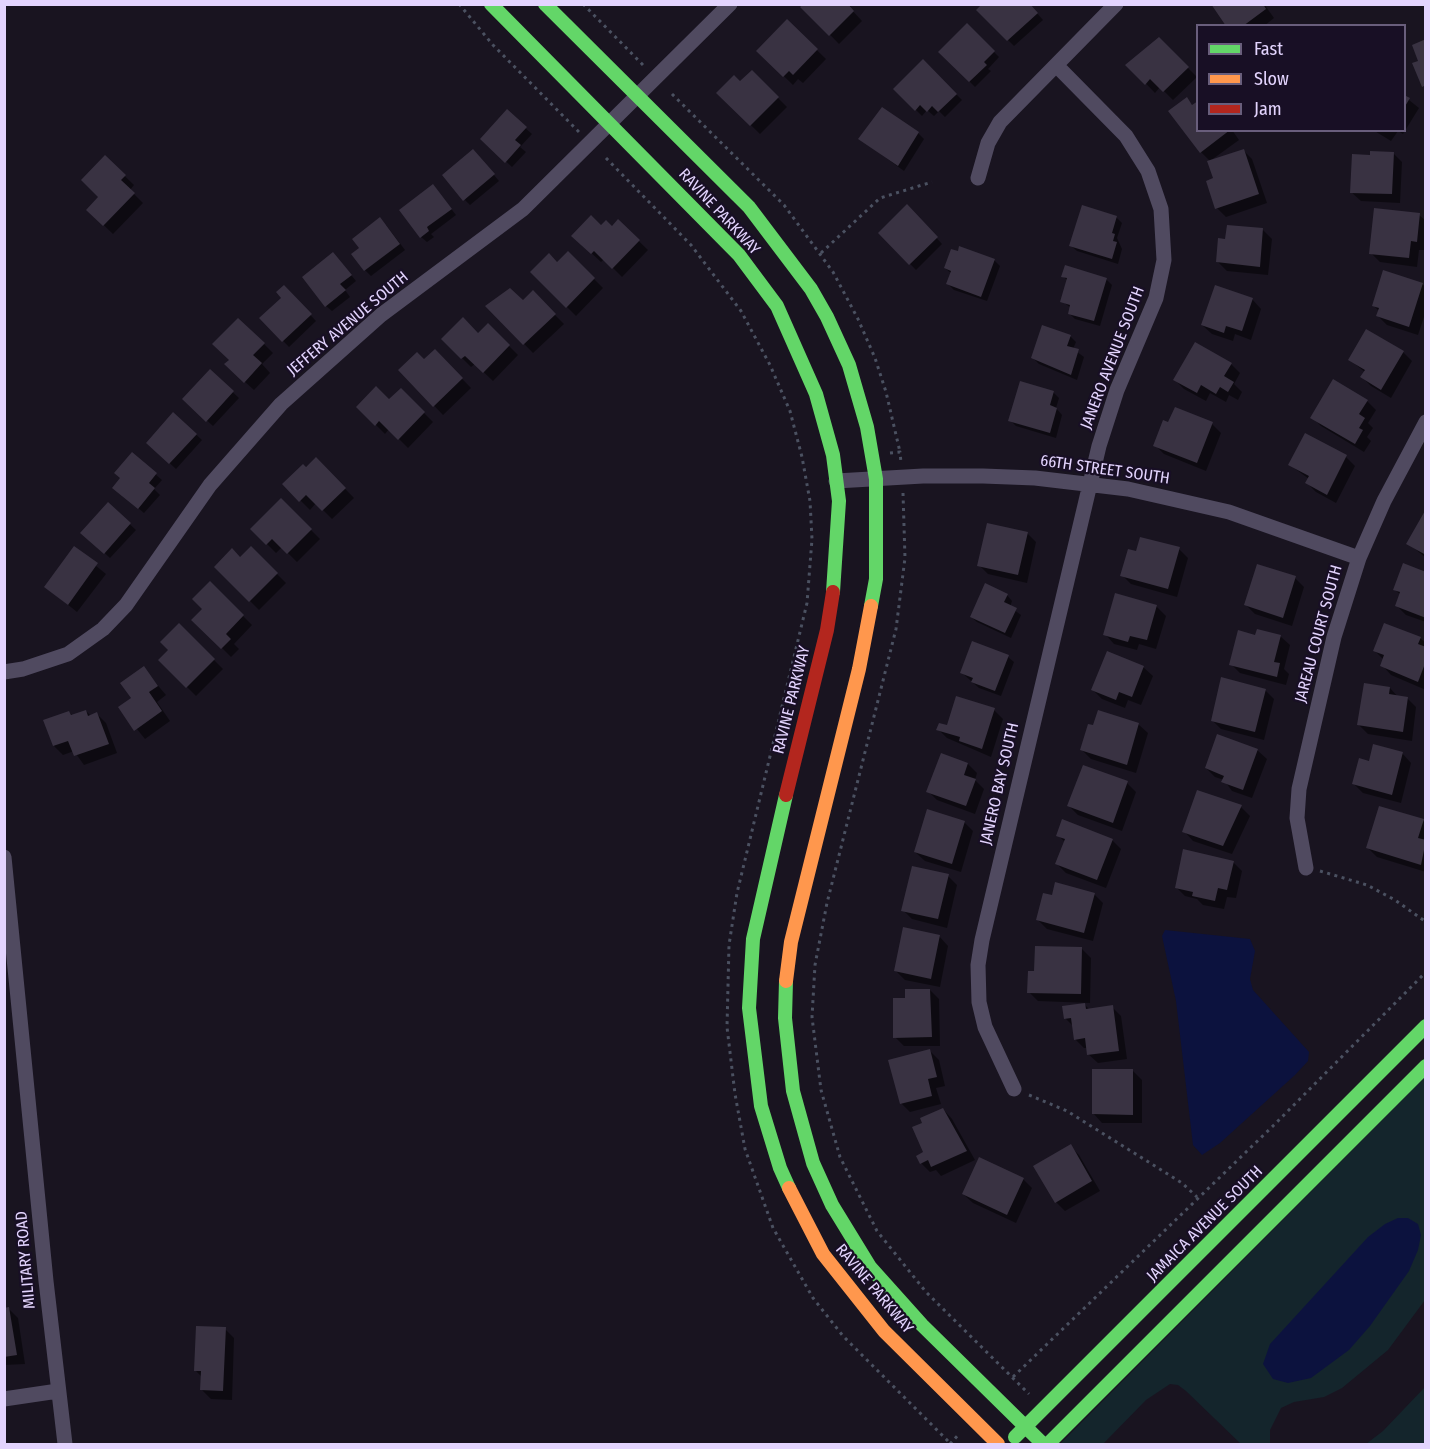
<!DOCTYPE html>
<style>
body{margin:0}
#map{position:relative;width:1430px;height:1449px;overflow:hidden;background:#191420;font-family:"Fira Sans Condensed",sans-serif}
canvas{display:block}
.frame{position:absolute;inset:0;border:6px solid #e3d4fe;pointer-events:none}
.legend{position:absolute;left:1196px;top:24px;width:210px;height:108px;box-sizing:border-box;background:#180f25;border:2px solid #695e7c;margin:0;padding:8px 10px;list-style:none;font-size:18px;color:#e3d4fe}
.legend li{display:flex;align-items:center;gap:12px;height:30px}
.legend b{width:30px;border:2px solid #695e7c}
</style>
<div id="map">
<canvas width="1430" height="1449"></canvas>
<div class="frame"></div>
<ul class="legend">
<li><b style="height:8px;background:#63d668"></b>Fast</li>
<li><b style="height:8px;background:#ff974d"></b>Slow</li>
<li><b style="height:8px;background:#b3261e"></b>Jam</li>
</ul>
</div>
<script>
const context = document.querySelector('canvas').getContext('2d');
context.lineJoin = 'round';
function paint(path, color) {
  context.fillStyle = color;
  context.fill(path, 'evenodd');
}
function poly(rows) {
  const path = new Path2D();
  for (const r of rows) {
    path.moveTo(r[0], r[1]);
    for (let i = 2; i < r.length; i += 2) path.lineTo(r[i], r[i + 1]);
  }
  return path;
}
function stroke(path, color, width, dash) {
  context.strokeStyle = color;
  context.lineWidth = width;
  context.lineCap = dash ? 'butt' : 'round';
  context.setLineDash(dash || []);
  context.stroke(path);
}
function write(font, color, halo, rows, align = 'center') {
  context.font = font + ' "Fira Sans Condensed",sans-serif';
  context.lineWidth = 4.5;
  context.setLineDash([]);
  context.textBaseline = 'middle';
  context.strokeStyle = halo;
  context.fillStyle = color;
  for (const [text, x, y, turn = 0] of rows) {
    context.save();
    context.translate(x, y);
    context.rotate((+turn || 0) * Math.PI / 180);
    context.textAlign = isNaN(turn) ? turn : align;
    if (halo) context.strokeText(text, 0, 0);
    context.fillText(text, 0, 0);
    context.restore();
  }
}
const green = poly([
 [1425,1077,1425,1300,1388,1350,1342,1388,1324,1397,1294,1402,1281,1408,1270,1430,1270,1444,1241,1444,1186,1391,1178,1385,1170,1384,1146,1400,1103,1444,1060,1444],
 [1425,1387,1425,1444,1366,1444,1383,1431]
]);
const water = poly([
 [1165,930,1250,939,1255,951,1250,979,1253,990,1309,1052,1308,1061,1295,1075,1220,1143,1202,1155,1193,1145,1176,1001,1162,936],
 [1398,1218,1408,1218,1418,1224,1421,1235,1418,1250,1409,1271,1370,1326,1349,1350,1311,1378,1288,1383,1273,1379,1263,1364,1270,1344,1368,1237,1385,1224]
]);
const shadow = poly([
 [805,4,853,4,850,8,862,21,839,44,803,7],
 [1029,4,1043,20,1014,46,978,10],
 [1213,4,1264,4,1274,18,1264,26,1228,26],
 [787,21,826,59,803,83,798,79,793,85,758,51],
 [967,25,999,57,988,69,991,71,975,87,940,52],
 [1159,39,1197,77,1173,100,1160,87,1155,93,1128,65],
 [923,61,962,100,945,117,939,111,934,116,927,110,922,116,895,89],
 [752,72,787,107,760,134,718,93,740,83],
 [1404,96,1419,108,1403,134,1398,131,1391,141,1373,130,1404,130],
 [1187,99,1193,106,1198,130,1232,130,1239,140,1210,161,1201,152],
 [507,112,532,134,520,147,526,152,512,167,482,139],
 [918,133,924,139,904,171,860,139],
 [1243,150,1252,159,1267,203,1226,217,1217,208,1215,179],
 [1393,153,1402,162,1400,203,1361,201,1351,192,1372,156],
 [105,157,134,185,130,190,143,203,113,234,88,210,100,197],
 [479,157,499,181,470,205,465,200],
 [438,192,456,215,431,234,434,237,427,242,421,237],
 [907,206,942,244,916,270,880,233],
 [1419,215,1426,221,1426,250,1419,250,1417,267,1380,262,1371,253],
 [1116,217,1122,223,1117,238,1122,249,1118,264,1077,251,1071,246],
 [618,221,648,250,622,277,604,259,601,262,573,236,601,227,612,228],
 [386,225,405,250,371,276,365,270],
 [1263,230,1272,239,1268,275,1227,271,1218,262,1227,240],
 [568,253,603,288,576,316,532,272,557,264],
 [339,260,356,281,345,290,350,297,332,311,326,306],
 [994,260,1000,266,987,301,954,290,948,284,952,274,945,268],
 [1063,276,1106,279,1112,285,1100,326,1075,319,1069,313,1071,308,1062,301,1068,281],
 [1422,284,1426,287,1426,311,1418,335,1387,325,1378,316,1379,311,1374,306],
 [284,287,316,321,289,347,261,318,283,298],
 [533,293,564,324,533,353,487,306,523,302],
 [1252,299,1261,309,1251,340,1235,334,1233,341,1212,334,1202,325],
 [488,325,518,355,493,381,475,364,471,367,443,339,478,335],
 [1070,336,1076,342,1073,349,1084,357,1077,380,1039,364,1033,358],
 [264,344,273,353,262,364,270,373,254,390,235,373],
 [435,351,471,388,443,415,400,370,424,361],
 [1403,352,1412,361,1391,398,1371,386,1362,377,1365,372,1350,360],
 [1231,364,1240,373,1234,384,1242,392,1238,400,1229,395,1226,402,1210,393,1206,401,1184,389,1175,380],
 [210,371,239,398,213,426,190,405],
 [401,390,433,422,408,448,389,429,385,434,358,407,389,401],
 [1053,392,1059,398,1056,408,1062,415,1056,438,1016,426,1010,420],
 [1367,401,1376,410,1368,423,1373,428,1367,437,1371,441,1364,452,1321,426,1312,417],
 [174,414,202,440,176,469,148,443],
 [1212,424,1221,433,1206,471,1164,454,1155,445],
 [132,454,162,480,154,489,160,495,144,513,120,493,121,478],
 [1346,457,1355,466,1336,503,1316,492,1307,483,1309,479,1290,465],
 [316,459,354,498,332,519,316,503,310,510,284,484],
 [281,500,320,539,297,562,282,547,276,553,252,529],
 [108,504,136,530,110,558,83,533],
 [1426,512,1426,558,1408,543],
 [1027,533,1036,542,1027,583,988,574,979,565],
 [74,548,106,574,77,612,46,587],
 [251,548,286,583,259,610,216,567,240,559],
 [1179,549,1188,558,1177,597,1131,584,1122,575,1137,553],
 [1426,574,1426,622,1406,615,1397,606,1401,595,1395,590],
 [1295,578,1304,587,1292,626,1255,614,1246,605],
 [210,583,252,625,234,644,239,649,231,657,194,620,204,609],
 [1007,595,1012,601,1010,607,1021,615,1011,638,977,622,971,617],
 [1156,606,1166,616,1156,649,1139,644,1137,650,1114,644,1105,634],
 [179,625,223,669,196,696,160,660,170,650],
 [1280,636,1290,645,1284,669,1289,674,1286,685,1240,673,1231,664,1256,637],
 [1420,638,1426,643,1426,690,1391,675,1382,665,1384,660,1375,651],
 [1008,657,1014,662,1001,696,979,688,961,672],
 [1143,667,1153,676,1141,705,1128,700,1125,708,1102,699,1093,690],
 [143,668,166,695,157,702,170,721,145,739,120,708,133,699],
 [1390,688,1398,697,1407,698,1416,707,1412,741,1368,734,1359,725],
 [1265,690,1274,699,1264,740,1221,729,1212,720],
 [994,710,1003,719,991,757,947,738,938,729],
 [86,711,91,716,97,714,106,723,117,753,84,765,74,751,63,755,54,746,69,712,73,716],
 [1138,724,1148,733,1136,773,1091,759,1082,750],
 [1257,750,1267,759,1252,798,1232,791,1224,780,1215,777,1206,768],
 [1402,753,1411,763,1401,803,1363,793,1354,784,1370,762],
 [942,754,968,764,977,773,975,780,984,789,975,814,937,800,928,791],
 [1127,783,1136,792,1122,831,1078,815,1069,806],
 [1241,807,1250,816,1232,854,1193,841,1184,831],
 [1380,808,1426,822,1426,872,1377,857,1368,848],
 [964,822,973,831,961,872,925,861,915,852],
 [1058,835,1112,840,1121,849,1106,888,1066,873,1057,864,1065,842],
 [1233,862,1242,871,1236,898,1227,897,1224,909,1203,905,1197,899,1185,896,1176,887],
 [948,876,957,885,947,928,912,919,903,910],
 [1094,894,1103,903,1093,941,1047,929,1038,920],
 [939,936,948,946,940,987,905,980,896,971],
 [1082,949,1091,958,1090,1003,1038,1001,1029,992,1035,973],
 [930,990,939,999,940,1046,904,1046,895,1037,907,1000],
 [1084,1004,1090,1010,1112,1007,1121,1016,1127,1059,1098,1063,1088,1054,1088,1048,1084,1048,1075,1039,1073,1026,1065,1018],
 [930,1051,939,1060,945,1086,936,1088,941,1104,910,1112,901,1103],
 [1133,1071,1142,1080,1142,1123,1102,1123,1093,1113],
 [943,1109,952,1119,975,1160,941,1176,936,1170,930,1172,921,1163,925,1153,924,1124],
 [1070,1146,1079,1155,1100,1191,1065,1211,1056,1202],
 [1023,1179,1032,1188,1016,1223,973,1203,963,1194],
 [4,1309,9,1309,18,1318,25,1364,4,1365],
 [225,1329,234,1338,232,1400,211,1399,202,1390,202,1377,196,1371]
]);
const building = poly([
 [803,4,848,4,854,11,829,36,800,7],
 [982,4,1030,4,1038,13,1007,41,976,10],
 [1211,4,1263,4,1266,9,1243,26,1226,26],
 [787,19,818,49,793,75,789,71,783,77,756,51],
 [967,23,995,51,984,62,987,65,969,82,938,52],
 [1159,37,1189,67,1163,92,1150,79,1145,85,1125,65],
 [1426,39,1426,85,1422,87,1412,63,1418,61,1412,45],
 [923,59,957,94,938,112,932,106,927,112,920,105,915,111,893,89],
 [752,70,779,97,750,126,716,93,734,75,740,81],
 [1404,95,1410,98,1404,108],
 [1187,97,1192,105,1198,101,1198,130,1230,130,1200,153,1168,111],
 [882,107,919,132,898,166,858,139],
 [507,109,527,127,515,140,521,145,505,163,480,139],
 [473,149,495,174,463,201,442,175],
 [1244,149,1259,194,1215,209,1206,181,1213,178,1207,161],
 [1370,151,1394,152,1392,194,1350,193,1352,154,1370,155],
 [105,155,126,175,121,180,135,193,103,226,86,210,98,197,81,180],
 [433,184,452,209,427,227,429,231,420,238,399,210],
 [907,204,938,237,909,265,878,233],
 [1082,205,1117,216,1112,233,1115,234,1113,241,1117,242,1112,259,1069,246],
 [1374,208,1420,213,1417,242,1411,241,1409,258,1369,254],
 [591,215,601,225,606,220,612,226,618,219,640,240,612,269,594,251,591,254,571,236],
 [380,217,400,244,364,271,351,254,359,248,352,239],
 [1227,225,1263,228,1260,267,1216,262,1218,238,1225,239],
 [959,246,995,259,981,297,946,284,951,271,944,268,951,249,958,251],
 [568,251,595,278,566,308,530,272,549,253,557,262],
 [333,252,352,275,340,284,346,290,325,307,302,277],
 [1065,265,1107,278,1094,321,1068,314,1070,305,1060,302,1067,278,1061,277],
 [1383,270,1423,283,1409,327,1376,316,1379,308,1372,306],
 [284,285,312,314,282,342,259,318,281,298,276,292],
 [1215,285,1253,298,1242,331,1226,326,1224,333,1201,325],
 [510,288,523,300,533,290,556,314,523,345,485,306],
 [463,317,478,333,488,323,510,345,483,373,465,356,461,359,441,339],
 [238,318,265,343,253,355,262,363,244,383,224,364,229,360,212,344],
 [1042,325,1071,335,1067,346,1079,349,1071,375,1031,358],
 [1366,329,1404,351,1381,390,1360,377,1365,370,1348,360],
 [1195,342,1232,363,1224,376,1234,382,1228,392,1220,387,1216,394,1201,385,1197,393,1173,380],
 [435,349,463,378,433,407,398,370,417,352,424,359],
 [210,369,234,391,206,422,182,399],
 [1333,379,1368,400,1359,414,1365,418,1359,428,1363,430,1355,444,1310,418],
 [1020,381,1054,391,1050,405,1057,408,1050,433,1008,421],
 [376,386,389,399,401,388,425,412,398,440,379,421,375,426,356,407],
 [1175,407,1213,422,1197,463,1153,446,1163,420,1168,422],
 [173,412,197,434,169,464,146,443],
 [1305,433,1347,455,1327,495,1305,483,1309,476,1288,465],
 [132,452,157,473,149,483,155,488,138,509,112,488,120,478,114,473],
 [316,457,346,488,322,511,306,495,299,502,282,484,303,464,306,467],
 [281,498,312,529,287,554,272,539,266,545,250,529],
 [108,502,131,523,104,554,80,533],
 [1426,509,1426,555,1406,544],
 [987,523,1028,532,1018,575,977,566],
 [1140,537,1180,547,1168,589,1120,576,1128,549,1136,551],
 [74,546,98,563,68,605,44,587],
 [251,546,278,573,249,602,214,567,232,548,240,557],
 [1403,563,1426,572,1426,618,1395,606,1400,592,1393,590],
 [1257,564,1296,576,1283,618,1244,605],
 [210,581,244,615,226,634,231,639,221,649,191,620,202,609,192,599],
 [985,583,1008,594,1004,602,1017,608,1005,633,970,617],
 [1115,593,1157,605,1147,640,1130,636,1128,642,1103,635],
 [179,623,215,659,186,688,158,660,168,650,160,642],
 [1384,623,1421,637,1418,644,1426,647,1426,661,1418,682,1380,666,1384,655,1373,651],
 [1257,629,1281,635,1274,662,1280,663,1277,677,1229,665,1238,630,1255,635],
 [972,641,1009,655,995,691,971,682,973,678,960,673],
 [1107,651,1144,666,1132,697,1119,692,1116,700,1091,690],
 [144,666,158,686,149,692,162,711,134,731,118,707,131,698,120,683],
 [1221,677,1266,689,1255,732,1211,721],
 [1364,683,1390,687,1389,694,1408,697,1403,732,1357,725],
 [956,696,995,708,982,749,959,741,960,737,936,730,939,723,947,725],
 [86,710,88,716,97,712,109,744,74,756,68,741,53,746,43,720,69,711,71,715],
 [1098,710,1139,723,1127,765,1080,750,1088,724,1093,725],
 [1217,734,1258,749,1243,790,1221,782,1224,776,1205,768],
 [1373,744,1403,752,1392,795,1352,784,1359,758,1369,761],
 [941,753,968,763,964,775,976,779,966,806,926,792],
 [1083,765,1128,781,1113,823,1067,806],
 [1197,790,1242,805,1223,846,1182,832],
 [1379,806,1424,819,1418,838,1426,840,1421,865,1366,848],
 [927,809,965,821,952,864,914,852],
 [1062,819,1113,839,1097,880,1055,864,1065,839,1056,836],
 [1183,849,1234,861,1227,890,1218,888,1215,901,1192,896,1193,892,1175,888],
 [912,866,949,874,938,919,901,911],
 [1055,882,1095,893,1084,933,1036,920,1043,893,1052,895],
 [903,927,940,935,931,979,894,971],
 [1035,946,1082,947,1081,994,1027,993,1028,971,1034,971],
 [905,989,930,989,932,1037,893,1038,893,998,905,998],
 [1085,1003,1086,1009,1113,1005,1119,1051,1087,1055,1085,1038,1074,1040,1071,1018,1064,1019,1062,1006],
 [930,1049,937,1077,928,1079,932,1096,900,1104,888,1060],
 [1092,1069,1133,1069,1133,1115,1092,1114],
 [943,1108,967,1151,931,1167,928,1160,920,1164,916,1156,923,1152,912,1127,922,1123,920,1118],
 [1071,1144,1092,1181,1055,1203,1033,1166],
 [979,1157,1024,1178,1007,1215,962,1194],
 [9,1307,17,1355,4,1357,4,1308],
 [196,1326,226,1327,223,1391,200,1390,201,1371,194,1371]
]);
const path = poly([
 [459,4,493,45,579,132],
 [583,4,645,67],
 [672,94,784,205,833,272,858,319,875,358,886,392,900,452],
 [606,158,691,245,741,311,770,365,790,411,802,457,810,501,812,539,807,603,737,893,729,945,727,1027,735,1094,745,1149,773,1228,813,1298,843,1336,951,1444],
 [821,253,880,198,932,182],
 [890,453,900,452,901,463],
 [903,493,905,558,896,629,827,903,815,965,812,1017,821,1090,840,1157,877,1231,926,1292,1029,1394],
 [1320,871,1367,885,1395,900,1426,922],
 [1029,1095,1067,1111,1182,1183,1197,1197],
 [1013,1377,1274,1125,1426,972],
 [950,1444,959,1434]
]);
const street = poly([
 [978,178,988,143,1000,122,1116,4],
 [836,481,923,476,983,476,1035,478,1128,489,1229,512,1359,558],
 [4,672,23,669,68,654,103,629,126,605,210,485,281,404,381,315,523,209,730,4],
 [4,857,46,1281,65,1444],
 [1306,868,1297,818,1299,789,1334,637,1359,558,1384,501,1426,422],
 [1014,1089,985,1027,979,1002,978,965,982,940,1099,446,1117,390,1156,298,1164,260,1161,209,1148,171,1126,136,1056,65],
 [4,1399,58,1391]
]);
const fast = poly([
 [491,4,739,255,777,306,816,394,833,455,839,501,833,592],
 [545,4,749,207,811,289,827,317,849,365,867,427,876,479,876,579,871,606],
 [786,795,753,939,749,1008,761,1106,780,1168,789,1188],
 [786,981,785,1018,793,1091,813,1163,832,1205,870,1267,922,1325,1043,1444],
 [1015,1437,1426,1026],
 [1048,1444,1426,1066]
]);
const slow = poly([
 [786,981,791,942,859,669,871,606],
 [789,1188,823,1254,884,1331,998,1444]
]);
const jam = poly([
 [786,795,827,630,833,592]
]);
const streetNames = [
 ["RAVINE PARKWAY",719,212,47],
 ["JEFFERY AVENUE SOUTH",348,324,-40],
 ["JANERO AVENUE SOUTH",1113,358,-69],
 ["66TH STREET SOUTH",1105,470,8],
 ["JAREAU COURT SOUTH",1319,634,-75],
 ["RAVINE PARKWAY",792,700,-76],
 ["JANERO BAY SOUTH",1000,784,-77],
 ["JAMAICA AVENUE SOUTH",1205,1224,-45],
 ["MILITARY ROAD",26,1260,-95],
 ["RAVINE PARKWAY",874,1289,50]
];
paint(green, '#14252c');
paint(water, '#0c123e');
paint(shadow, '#0007');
paint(building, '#393242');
stroke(path, '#4b5161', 3, [3, 4.5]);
stroke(street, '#504a60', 15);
stroke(fast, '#63d668', 14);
stroke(slow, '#ff974d', 14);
stroke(jam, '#b3261e', 14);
write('16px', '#e3d4fe', '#180f25', streetNames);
</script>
